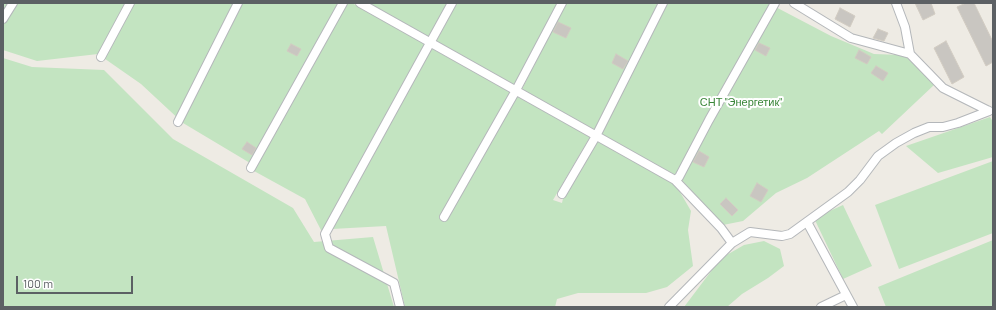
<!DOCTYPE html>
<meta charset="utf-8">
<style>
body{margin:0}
#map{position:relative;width:996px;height:310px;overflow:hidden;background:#eeebe4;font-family:Barlow,sans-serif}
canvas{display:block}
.frame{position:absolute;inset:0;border:4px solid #5c6064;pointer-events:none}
.scale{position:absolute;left:16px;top:276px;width:117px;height:18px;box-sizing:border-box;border:2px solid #5c6064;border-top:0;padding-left:5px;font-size:12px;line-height:14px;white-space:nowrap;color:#5c6064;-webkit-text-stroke:3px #fff;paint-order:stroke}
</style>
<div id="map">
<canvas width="996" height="310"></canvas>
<div class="frame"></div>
<div class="scale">100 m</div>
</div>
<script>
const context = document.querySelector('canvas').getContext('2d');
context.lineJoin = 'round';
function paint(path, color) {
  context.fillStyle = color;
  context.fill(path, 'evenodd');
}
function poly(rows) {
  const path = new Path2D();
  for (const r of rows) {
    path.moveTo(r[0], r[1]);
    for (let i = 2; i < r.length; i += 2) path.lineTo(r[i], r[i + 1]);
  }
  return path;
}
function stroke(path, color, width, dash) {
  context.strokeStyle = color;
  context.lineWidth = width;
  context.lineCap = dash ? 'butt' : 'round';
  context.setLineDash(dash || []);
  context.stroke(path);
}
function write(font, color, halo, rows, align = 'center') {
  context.font = font + ' Barlow,sans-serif';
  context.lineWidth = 4;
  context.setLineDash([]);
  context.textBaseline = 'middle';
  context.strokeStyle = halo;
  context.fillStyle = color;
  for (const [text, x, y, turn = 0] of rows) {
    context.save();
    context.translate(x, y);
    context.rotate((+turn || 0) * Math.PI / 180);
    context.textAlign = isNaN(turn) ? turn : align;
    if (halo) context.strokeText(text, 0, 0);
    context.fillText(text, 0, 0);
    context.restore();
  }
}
const green = poly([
 [3,3,352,3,427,44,322,232,305,199,254,171,250,163,183,123,141,84,98,54,37,61,3,50],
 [365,3,450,3,430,39],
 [457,3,559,3,514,86,436,42],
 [566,3,660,3,594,131,521,91],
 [667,3,768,3,831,36,874,54,901,55,918,62,934,85,882,134,879,131,807,178,776,193,743,221,723,225,679,177,601,135],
 [431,48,511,92,440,216,444,217,514,97,518,95,590,137,553,200,562,203,564,194,597,141,672,182,680,192,691,211,688,230,693,266,667,287,646,293,578,293,557,299,555,307,405,307,386,226,332,229],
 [3,58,32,67,104,70,173,139,293,208,314,242,373,237,394,307,3,307],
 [990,117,993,122,993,157,938,173,906,146],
 [993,161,993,233,899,269,875,205],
 [843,205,872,266,843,279,814,218],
 [993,240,993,307,886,307,878,287],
 [764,241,780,249,784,266,768,278,742,294,727,307,684,307,712,270,711,264,744,245]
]);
const building = poly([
 [915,3,931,3,935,14,923,20,915,3],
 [966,3,974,3,993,42,993,62,986,66,957,7,966,3],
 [840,8,855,16,850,27,835,19,840,8],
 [558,22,571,28,566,38,553,32,558,22],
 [878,29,888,33,884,41,873,38,878,29],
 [946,41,964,77,952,84,934,48,946,41],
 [759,43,770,48,766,56,755,50,759,43],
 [291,44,301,49,297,56,287,51,291,44],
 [859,50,871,57,867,64,855,58,859,50],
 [616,54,628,61,623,69,612,63,616,54],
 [876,66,888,73,883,81,871,73,876,66],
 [247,142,256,148,252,155,242,149,247,142],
 [699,151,709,157,704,167,693,162,699,151],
 [757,183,768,190,761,202,750,196,757,183],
 [726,198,738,210,732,216,720,204,726,198]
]);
const minor = poly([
 [360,3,675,180,721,228,732,243,750,232,782,236,790,234,848,192,860,180,878,156,896,143,914,133,929,127,943,127,958,123,989,111],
 [794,3,851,38,910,54],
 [896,3,905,27,910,54,943,88,989,111],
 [3,19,13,3],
 [101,57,130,3],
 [178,122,238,3],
 [251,168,343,3],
 [675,180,679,177,709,120,775,3],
 [562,194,596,136,663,3],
 [444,217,515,92,562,3],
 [807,222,853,307],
 [400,307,394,283,329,248,325,234,452,3],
 [669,307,732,243],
 [821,307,846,295]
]);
const parkNames = [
 ["СНТ \"Энергетик\"",741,102]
];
paint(green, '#c3e4c1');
paint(building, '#c9c6c1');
stroke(building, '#d2ccc2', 1);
stroke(minor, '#b4b7ba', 10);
stroke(minor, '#fff', 8);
write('11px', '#3a8639', '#fff', parkNames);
</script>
